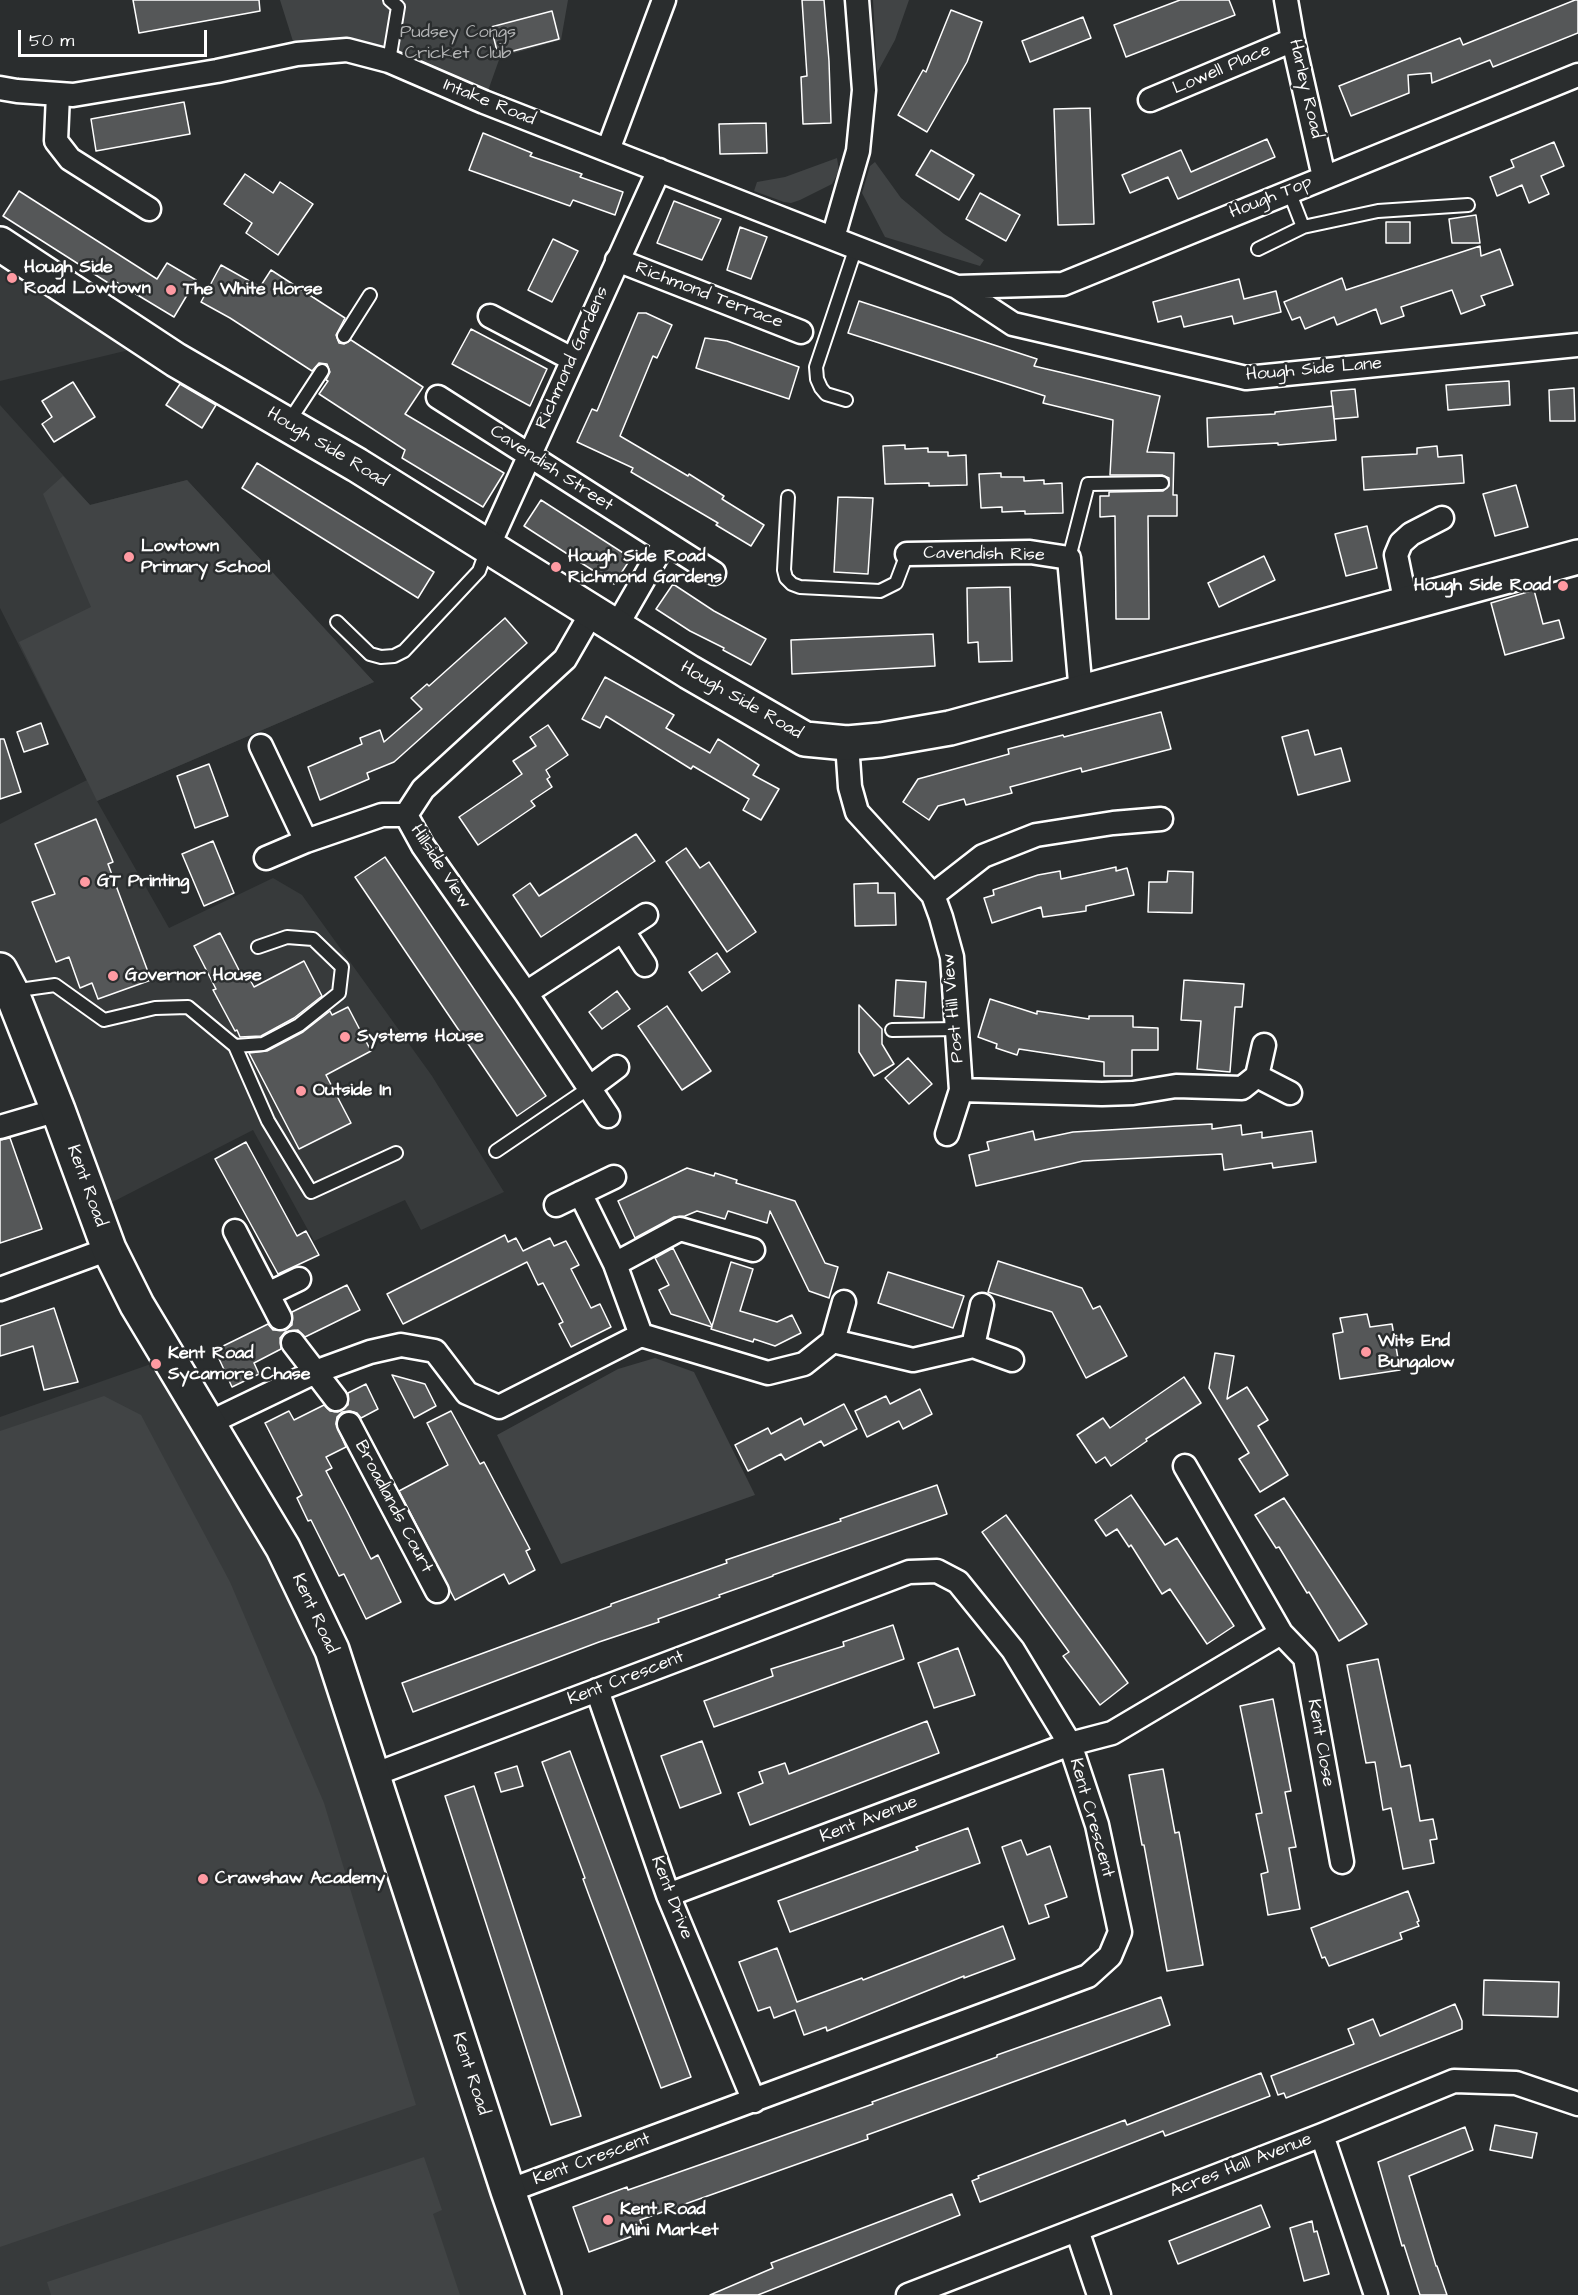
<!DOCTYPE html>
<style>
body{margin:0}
#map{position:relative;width:1578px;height:2295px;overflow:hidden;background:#2a2d2e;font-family:"Architects Daughter",sans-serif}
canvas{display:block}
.scale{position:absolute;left:18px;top:30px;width:189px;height:27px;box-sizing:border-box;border:3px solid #fff;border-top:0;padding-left:8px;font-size:18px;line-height:21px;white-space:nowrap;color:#fff;-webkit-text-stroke:4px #2a2d2e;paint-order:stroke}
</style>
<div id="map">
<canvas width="1578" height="2295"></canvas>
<div class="scale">50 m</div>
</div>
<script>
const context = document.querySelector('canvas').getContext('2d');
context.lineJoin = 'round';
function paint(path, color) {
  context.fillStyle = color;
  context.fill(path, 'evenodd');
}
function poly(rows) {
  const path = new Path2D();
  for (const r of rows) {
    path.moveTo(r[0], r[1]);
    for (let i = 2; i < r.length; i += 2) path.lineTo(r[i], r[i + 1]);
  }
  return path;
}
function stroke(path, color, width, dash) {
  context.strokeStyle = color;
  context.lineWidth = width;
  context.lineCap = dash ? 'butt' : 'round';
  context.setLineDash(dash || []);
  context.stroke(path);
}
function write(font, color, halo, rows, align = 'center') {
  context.font = font + ' "Architects Daughter",sans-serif';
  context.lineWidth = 5;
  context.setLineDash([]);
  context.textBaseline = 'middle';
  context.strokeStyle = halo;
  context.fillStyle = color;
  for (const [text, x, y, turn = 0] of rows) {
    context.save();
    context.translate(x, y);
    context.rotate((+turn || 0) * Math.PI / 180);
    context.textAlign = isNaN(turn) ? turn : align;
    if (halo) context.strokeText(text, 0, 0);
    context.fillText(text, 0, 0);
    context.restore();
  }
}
const built = poly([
 [0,244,154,344,0,381],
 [0,405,90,505,187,480,374,682,97,801,169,928,273,878,302,895,432,1076,504,1192,421,1230,405,1200,314,1241,253,1130,95,1211,0,970,0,824,87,780,0,608],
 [168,1358,283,1548,544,2295,0,2295,0,1417]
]);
const green = poly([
 [280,0,568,0,561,40,500,57,484,102,389,61,297,54],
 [873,0,909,0,895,40,877,73],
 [837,158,839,171,832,184,800,200,791,203,784,202,754,191,757,182,785,177],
 [875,162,901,198,944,234,984,260,980,266,885,237,862,193,870,166],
 [63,476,90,505,187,480,374,682,97,801,19,642,91,607,43,494],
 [655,1358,694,1372,755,1495,561,1564,497,1435,618,1369],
 [104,1396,141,1415,230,1582,324,1803,416,2105,0,2247,0,1431],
 [424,2157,442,2210,433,2214,460,2295,51,2295,47,2282]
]);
const building = poly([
 [133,0,259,0,260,11,139,33,133,0],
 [802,0,824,0,829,61,831,123,803,124,801,77,807,76,802,0],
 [1180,0,1229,0,1235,15,1126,57,1114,25,1180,0],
 [1575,0,1578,0,1578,33,1493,67,1490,60,1432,83,1431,73,1408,75,1409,93,1351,116,1339,86,1460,38,1463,45,1575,0],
 [951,10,982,22,967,62,927,132,898,115,923,70,926,72,951,10],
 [552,11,559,39,498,55,491,27,552,11],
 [1083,17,1091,38,1030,62,1022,41,1083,17],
 [184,102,190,134,96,151,91,119,184,102],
 [1090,108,1094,224,1058,225,1054,109,1090,108],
 [766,123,767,153,720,154,719,124,766,123],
 [483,133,532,153,530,156,582,174,580,177,623,192,615,215,573,200,570,206,469,170,483,133],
 [1267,139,1275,157,1178,199,1168,177,1130,193,1122,175,1181,150,1191,172,1267,139],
 [1554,142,1564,166,1541,176,1549,194,1529,203,1522,185,1497,196,1490,177,1514,167,1511,160,1554,142],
 [931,150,974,175,959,200,916,175,931,150],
 [245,174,273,193,280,182,313,204,278,255,246,233,252,223,224,204,245,174],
 [19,191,157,279,167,263,196,280,174,317,116,282,113,286,3,216,19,191],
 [980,193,1020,215,1006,241,966,219,980,193],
 [674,201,721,219,702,260,657,243,674,201],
 [1476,215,1480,243,1452,243,1449,219,1476,215],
 [1386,222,1410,222,1410,243,1386,243,1386,222],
 [740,227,767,237,751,279,727,270,740,227],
 [553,239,578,251,552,302,528,290,553,239],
 [1480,246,1481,256,1500,249,1513,285,1481,296,1485,305,1461,314,1452,290,1401,307,1404,316,1381,324,1376,309,1337,325,1334,317,1305,329,1300,317,1292,320,1284,302,1342,278,1346,290,1480,246],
 [221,265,260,287,271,270,345,318,336,335,339,343,344,344,351,340,423,387,405,414,504,473,483,507,402,458,405,450,319,394,328,381,326,380,330,372,327,364,319,363,312,371,230,318,201,302,221,265],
 [1239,279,1244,299,1276,291,1281,312,1234,324,1232,316,1184,327,1181,316,1158,322,1153,302,1239,279],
 [859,301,1037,359,1034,366,1160,396,1147,452,1174,453,1173,495,1177,495,1177,516,1148,516,1149,619,1116,619,1115,516,1100,517,1100,496,1109,496,1109,492,1163,491,1169,486,1169,478,1162,475,1110,475,1113,420,1043,403,1045,396,848,333,859,301],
 [638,313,646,313,672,325,657,358,653,356,620,436,688,476,689,474,724,496,722,499,764,525,751,546,716,525,718,523,631,472,633,468,577,442,592,409,597,411,638,313],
 [471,329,547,369,530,406,452,364,471,329],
 [705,338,727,341,799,367,789,399,696,368,705,338],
 [1509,381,1510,405,1448,410,1446,385,1509,381],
 [73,382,95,417,54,442,42,424,52,417,42,401,73,382],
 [180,384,216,405,202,428,166,405,180,384],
 [1574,388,1575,421,1550,421,1549,390,1574,388],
 [1355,389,1358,417,1334,419,1331,391,1355,389],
 [1333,406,1336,440,1278,445,1278,443,1208,447,1207,418,1275,414,1275,412,1333,406],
 [905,445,905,449,928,448,928,452,948,452,948,456,966,455,967,485,929,486,929,483,885,484,883,446,905,445],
 [1437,446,1438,457,1462,455,1464,483,1364,490,1362,457,1417,454,1417,448,1437,446],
 [257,463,434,572,418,598,242,488,257,463],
 [1001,473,1001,477,1024,477,1024,481,1044,480,1044,484,1062,483,1063,513,1025,514,1025,511,1002,512,1002,507,981,508,979,474,1001,473],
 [1516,485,1528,527,1495,536,1483,494,1516,485],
 [838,497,873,498,868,574,834,572,838,497],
 [541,500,631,558,614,584,524,526,541,500],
 [1367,526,1377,568,1346,576,1335,534,1367,526],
 [1264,556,1275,580,1219,607,1208,583,1264,556],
 [673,584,714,611,766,639,751,665,723,650,724,648,690,631,656,609,673,584],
 [1010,587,1012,661,979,662,978,642,968,643,967,588,1010,587],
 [1534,590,1543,624,1559,620,1564,638,1505,655,1491,603,1534,590],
 [505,618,527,643,394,762,367,773,369,779,320,800,308,767,362,744,360,738,380,730,384,742,422,709,411,698,427,684,429,686,505,618],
 [933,634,935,666,792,674,791,640,933,634],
 [605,677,674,715,666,728,710,753,718,739,759,765,753,775,779,789,761,820,743,810,749,799,693,766,691,769,606,716,600,728,582,719,605,677],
 [1161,712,1171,749,1082,772,1081,768,1010,787,1012,793,966,805,964,799,938,806,929,820,903,802,918,779,1009,754,1008,749,1063,735,1064,737,1161,712],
 [41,723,48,744,24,752,17,732,41,723],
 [548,725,568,755,546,770,550,777,547,779,552,787,531,801,535,806,478,845,459,817,522,774,513,761,536,746,530,737,548,725],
 [1308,730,1315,755,1341,748,1350,781,1298,795,1282,737,1308,730],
 [0,739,4,739,21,792,0,799,0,739],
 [209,764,228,816,195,828,177,776,209,764],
 [96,819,113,862,108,864,151,980,98,999,92,983,80,988,69,957,56,962,32,902,55,894,35,844,96,819],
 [636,834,655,861,541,937,513,895,530,883,539,896,636,834],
 [213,841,234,893,204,906,182,854,213,841],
 [686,848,700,868,709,862,756,932,727,952,666,862,686,848],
 [385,857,546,1096,517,1116,355,877,385,857],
 [1116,867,1116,871,1127,868,1134,895,1086,906,1086,911,1043,917,1041,907,992,923,984,898,994,895,993,890,1038,875,1060,871,1061,879,1116,867],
 [1168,871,1193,872,1192,913,1148,912,1149,882,1167,882,1168,871],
 [878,883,878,893,895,893,896,925,855,926,854,884,878,883],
 [220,933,242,976,247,974,254,987,304,961,322,996,294,1018,261,1036,240,1037,237,1030,235,1031,213,990,216,989,194,946,220,933],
 [717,953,730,972,702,991,689,972,717,953],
 [896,980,926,982,924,1018,894,1016,896,980],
 [1184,980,1244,984,1242,1007,1235,1007,1230,1072,1197,1069,1201,1021,1181,1020,1184,980],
 [617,991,630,1009,602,1029,589,1012,617,991],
 [990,999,1037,1014,1037,1011,1089,1019,1089,1016,1133,1016,1133,1027,1158,1028,1158,1050,1132,1050,1132,1076,1104,1076,1104,1062,1019,1049,1017,1055,996,1048,997,1044,978,1037,990,999],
 [859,1005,882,1029,882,1044,894,1064,874,1076,859,1052,859,1005],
 [667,1006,711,1071,682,1090,638,1026,667,1006],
 [348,1007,371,1051,326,1075,351,1123,299,1149,249,1053,267,1051,303,1032,330,1011,332,1015,348,1007],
 [908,1058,932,1084,909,1104,885,1078,908,1058],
 [1212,1124,1212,1129,1241,1125,1242,1135,1262,1132,1262,1138,1312,1131,1316,1162,1273,1168,1272,1163,1224,1170,1222,1154,1083,1161,976,1186,969,1155,989,1150,987,1142,1033,1131,1035,1140,1073,1132,1212,1124],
 [10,1138,42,1229,0,1243,0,1140,10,1138],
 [246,1142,297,1236,306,1231,319,1255,278,1274,215,1159,246,1142],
 [687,1168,714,1176,715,1173,737,1180,736,1183,795,1201,825,1263,838,1267,829,1298,809,1291,770,1211,767,1223,728,1211,725,1219,697,1211,685,1216,674,1217,635,1238,618,1201,687,1168],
 [505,1235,508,1242,516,1238,523,1251,550,1238,554,1246,566,1241,579,1265,571,1269,591,1308,600,1304,611,1327,571,1347,559,1324,563,1322,543,1283,538,1285,527,1262,403,1324,387,1294,505,1235],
 [673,1248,712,1326,731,1262,753,1269,740,1311,777,1322,792,1315,801,1333,775,1346,754,1339,753,1342,711,1329,712,1327,671,1314,659,1290,669,1285,655,1258,673,1248],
 [998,1261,1082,1288,1093,1309,1100,1306,1127,1356,1086,1378,1052,1312,988,1292,998,1261],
 [888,1272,964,1296,953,1328,878,1303,888,1272],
 [347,1285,360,1310,305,1337,298,1330,285,1332,280,1338,281,1349,254,1363,259,1374,232,1387,215,1350,268,1324,273,1330,286,1330,292,1325,292,1312,347,1285],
 [54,1308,78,1382,44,1390,33,1346,0,1356,0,1326,54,1308],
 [1367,1314,1370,1327,1392,1324,1400,1370,1340,1379,1333,1334,1343,1332,1340,1318,1367,1314],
 [1215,1353,1234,1356,1227,1399,1247,1387,1268,1420,1258,1426,1288,1475,1260,1492,1239,1459,1249,1453,1209,1388,1215,1353],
 [392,1375,425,1384,436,1406,414,1418,392,1375],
 [1184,1377,1201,1403,1146,1439,1147,1441,1111,1466,1105,1457,1096,1463,1077,1435,1103,1418,1110,1428,1184,1377],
 [366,1384,378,1409,361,1418,357,1413,350,1411,342,1412,337,1417,336,1424,346,1447,326,1457,332,1468,326,1471,348,1513,371,1559,378,1555,401,1602,366,1619,344,1574,339,1576,311,1520,308,1521,297,1498,302,1495,265,1423,289,1411,294,1420,324,1405,330,1411,338,1412,348,1405,348,1393,366,1384],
 [920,1389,932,1414,903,1429,899,1421,867,1437,855,1411,886,1396,890,1404,920,1389],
 [844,1404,857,1429,824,1446,821,1441,785,1460,781,1454,748,1471,735,1445,768,1428,771,1434,801,1418,804,1425,844,1404],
 [451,1411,480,1464,484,1462,530,1549,526,1551,535,1570,509,1584,504,1574,455,1600,399,1491,448,1465,427,1423,451,1411],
 [937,1485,947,1514,773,1575,773,1576,719,1595,720,1597,658,1619,659,1622,599,1642,413,1712,402,1683,611,1606,611,1604,727,1563,726,1560,841,1521,840,1519,937,1485],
 [1131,1495,1165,1545,1177,1538,1234,1626,1207,1644,1170,1589,1162,1594,1131,1545,1129,1547,1117,1529,1106,1536,1095,1520,1131,1495],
 [1284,1498,1367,1624,1339,1641,1309,1592,1307,1593,1279,1547,1276,1548,1255,1515,1284,1498],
 [1006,1515,1128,1683,1100,1705,1063,1656,1069,1652,982,1532,1006,1515],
 [893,1625,904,1659,714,1727,704,1701,773,1676,771,1669,844,1646,843,1642,893,1625],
 [958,1648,975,1695,934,1708,918,1663,958,1648],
 [1378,1659,1401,1767,1410,1765,1420,1821,1433,1819,1437,1839,1430,1840,1434,1863,1403,1869,1391,1808,1383,1810,1375,1762,1366,1763,1347,1665,1378,1659],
 [1273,1699,1291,1791,1285,1792,1296,1847,1289,1848,1300,1909,1268,1915,1261,1874,1268,1872,1256,1814,1262,1813,1240,1706,1273,1699],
 [927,1721,939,1753,750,1825,738,1793,763,1783,759,1772,785,1763,789,1774,927,1721],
 [702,1741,721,1793,680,1808,661,1756,702,1741],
 [570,1751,691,2077,661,2088,590,1898,583,1879,585,1878,542,1762,570,1751],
 [517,1766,523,1786,501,1792,495,1773,517,1766],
 [1163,1769,1175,1833,1179,1832,1203,1965,1167,1971,1144,1845,1142,1845,1129,1775,1163,1769],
 [474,1786,581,2116,551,2125,445,1796,474,1786],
 [968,1828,980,1863,790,1932,778,1901,918,1850,916,1847,968,1828],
 [1021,1840,1027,1855,1050,1846,1067,1897,1045,1905,1049,1917,1029,1924,1002,1847,1021,1840],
 [1408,1891,1419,1921,1417,1922,1419,1926,1400,1933,1402,1939,1329,1966,1325,1957,1322,1958,1311,1928,1408,1891],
 [1003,1926,1015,1959,964,1978,964,1976,827,2031,826,2027,804,2035,795,2010,774,2018,770,2007,758,2011,739,1962,777,1948,797,2002,862,1978,863,1980,1003,1926],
 [1484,1980,1559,1982,1558,2017,1483,2015,1484,1980],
 [1161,1997,1170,2025,867,2135,868,2139,640,2220,644,2232,589,2252,573,2207,627,2187,628,2190,873,2104,872,2102,997,2057,997,2055,1161,1997],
 [1455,2004,1462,2021,1462,2029,1286,2098,1284,2093,1278,2095,1271,2076,1354,2044,1348,2029,1373,2019,1380,2036,1455,2004],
 [1261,2073,1270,2096,1165,2136,1163,2131,980,2202,972,2181,979,2178,978,2176,1125,2120,1127,2125,1261,2073],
 [1495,2125,1537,2133,1532,2158,1490,2150,1495,2125],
 [1465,2127,1473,2150,1409,2176,1436,2266,1437,2266,1447,2295,1420,2295,1404,2245,1402,2246,1378,2162,1465,2127],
 [952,2194,960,2215,758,2295,710,2295,773,2268,771,2263,952,2194],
 [1261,2205,1270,2227,1178,2264,1169,2241,1261,2205],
 [1312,2221,1314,2232,1317,2231,1329,2274,1304,2281,1290,2228,1312,2221]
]);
const lane = poly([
 [389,61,398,7,390,0],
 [1289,191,1303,227],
 [1258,249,1303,227,1378,211,1468,205],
 [344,336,370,295],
 [846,400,826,394,821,388,817,379,816,367,856,247],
 [288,423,322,371],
 [788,497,784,570,786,578,792,584,800,587,880,591,896,583,907,554],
 [1069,558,1088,484,1162,483],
 [337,622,370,654,381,657,394,656,404,651,479,571,487,549],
 [12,991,55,985,104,1020,155,1008,188,1007,235,1046,263,1044,299,1025,339,993,342,967,313,939,287,937,258,947],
 [892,1030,957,1029],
 [235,1046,268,1121,311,1192,396,1153],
 [496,1151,589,1088]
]);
const street = poly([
 [1286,0,1293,40,1324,177],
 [0,88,17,91,73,95,217,71,297,54,347,50,389,61,484,102,957,287,1013,324,1246,378,1578,345],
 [58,94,56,141,70,159,149,209],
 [1150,100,1293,40],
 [608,150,664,0],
 [833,238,858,151,864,90,857,0],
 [617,260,801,332],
 [957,287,1063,284,1578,75],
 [490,316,572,359],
 [438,397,714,573],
 [488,547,659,170],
 [907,554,1030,552,1069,558,1081,693],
 [1406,604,1396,555,1401,543,1411,534,1442,518],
 [592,612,565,659,423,789,406,815,423,846,526,993,608,1116],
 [616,627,665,542],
 [847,743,850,787,857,812,933,895,941,917,952,957,961,1090,1102,1094,1133,1093,1176,1086,1242,1088,1257,1076,1264,1045],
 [261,746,306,841],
 [266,858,306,841,382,815,406,815],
 [933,895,983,856,1036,835,1113,823,1161,819],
 [623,931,645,965],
 [526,993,646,915],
 [1257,1076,1290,1093],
 [589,1088,617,1067],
 [0,1127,58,1110],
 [947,1134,961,1090],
 [580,1193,615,1264,641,1335],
 [556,1205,614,1177],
 [235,1231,280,1318],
 [615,1264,680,1229,753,1250],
 [0,1289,109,1249],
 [268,1294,299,1279],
 [833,1341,913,1360,973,1346,982,1305],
 [293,1343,336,1399],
 [973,1346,1012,1360],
 [209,1423,315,1372,370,1352,401,1345,435,1351,467,1393,499,1407,641,1335,768,1373,804,1364,833,1341,844,1302],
 [349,1424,437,1591],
 [1185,1466,1281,1633,1305,1658,1342,1862],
 [597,1690,668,1895,754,2101],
 [373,1775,909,1572,937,1571,958,1582,1013,1650,1070,1744,1097,1825,1120,1932,1110,1956,1088,1976,508,2191],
 [668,1895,1070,1744,1112,1733,1281,1633],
 [1322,2135,1376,2295],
 [1077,2230,1099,2295],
 [908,2295,1322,2135,1454,2081,1516,2083,1578,2104]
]);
const secondary = poly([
 [0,244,176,360,357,465,689,672,805,739,847,743,881,740,950,728,1578,557],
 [0,970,11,991,58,1110,109,1249,137,1305,283,1548,332,1650,508,2191,544,2295]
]);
const markers = [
 [12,278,6,"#ff9aa2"],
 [171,290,6,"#ff9aa2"],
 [129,557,6,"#ff9aa2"],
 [556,567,6,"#ff9aa2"],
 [1563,586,6,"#ff9aa2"],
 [85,882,6,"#ff9aa2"],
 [113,976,6,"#ff9aa2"],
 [345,1037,6,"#ff9aa2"],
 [301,1091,6,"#ff9aa2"],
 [1366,1352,6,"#ff9aa2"],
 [156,1364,6,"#ff9aa2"],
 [203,1879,6,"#ff9aa2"],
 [608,2220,6,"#ff9aa2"]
];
const parkNames = [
 ["Pudsey Congs",458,33],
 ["Cricket Club",458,54]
];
const streetNames = [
 ["Lowell Place",1222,70,-23],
 ["Harley Road",1305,89,77],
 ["Intake Road",489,103,22],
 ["Hough Top",1271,198,-22],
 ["Richmond Terrace",709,296,21],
 ["Richmond Gardens",573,358,-66],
 ["Hough Side Lane",1314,370,-5],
 ["Hough Side Road",327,448,31],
 ["Cavendish Street",551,469,33],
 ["Cavendish Rise",984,555,1],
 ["Hough Side Road",741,701,30],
 ["Hillside View",440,867,57],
 ["Post Hill View",954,1008,-95],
 ["Kent Road",86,1186,70],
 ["Broadlands Court",393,1507,62],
 ["Kent Road",314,1614,65],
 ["Kent Crescent",626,1679,-21],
 ["Kent Close",1320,1743,80],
 ["Kent Crescent",1091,1818,74],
 ["Kent Avenue",869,1820,-21],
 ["Kent Drive",671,1898,69],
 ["Kent Road",470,2074,72],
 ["Kent Crescent",592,2160,-20],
 ["Acres Hall Avenue",1241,2166,-21]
];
const poiNames = [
 ["Hough Side",24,268],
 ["Road Lowtown",24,289],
 ["The White Horse",183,290],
 ["Lowtown",141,547],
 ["Primary School",141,568],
 ["Hough Side Road",568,557],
 ["Richmond Gardens",568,578],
 ["Hough Side Road",1551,586,"right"],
 ["GT Printing",97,882],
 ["Governor House",125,976],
 ["Systems House",357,1037],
 ["Outside In",313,1091],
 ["Wits End",1378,1342],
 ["Bungalow",1378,1363],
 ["Kent Road",168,1354],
 ["Sycamore Chase",168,1375],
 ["Crawshaw Academy",215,1879],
 ["Kent Road",620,2210],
 ["Mini Market",620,2231]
];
paint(built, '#373a3b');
paint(green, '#414445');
paint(building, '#555758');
stroke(building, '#fff', 1.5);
stroke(lane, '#fff', 16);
stroke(street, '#fff', 27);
stroke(secondary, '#fff', 38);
stroke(lane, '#2a2d2e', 12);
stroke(street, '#2a2d2e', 22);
stroke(secondary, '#2a2d2e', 33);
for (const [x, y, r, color] of markers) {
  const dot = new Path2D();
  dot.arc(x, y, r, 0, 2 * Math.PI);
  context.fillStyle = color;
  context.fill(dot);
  stroke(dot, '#2a2d2e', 2);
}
write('18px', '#b3b4b5', '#2a2d2e', parkNames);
write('18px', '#fff', '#2a2d2e', streetNames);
write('bold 18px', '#fff', '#2a2d2e', poiNames, 'left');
</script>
